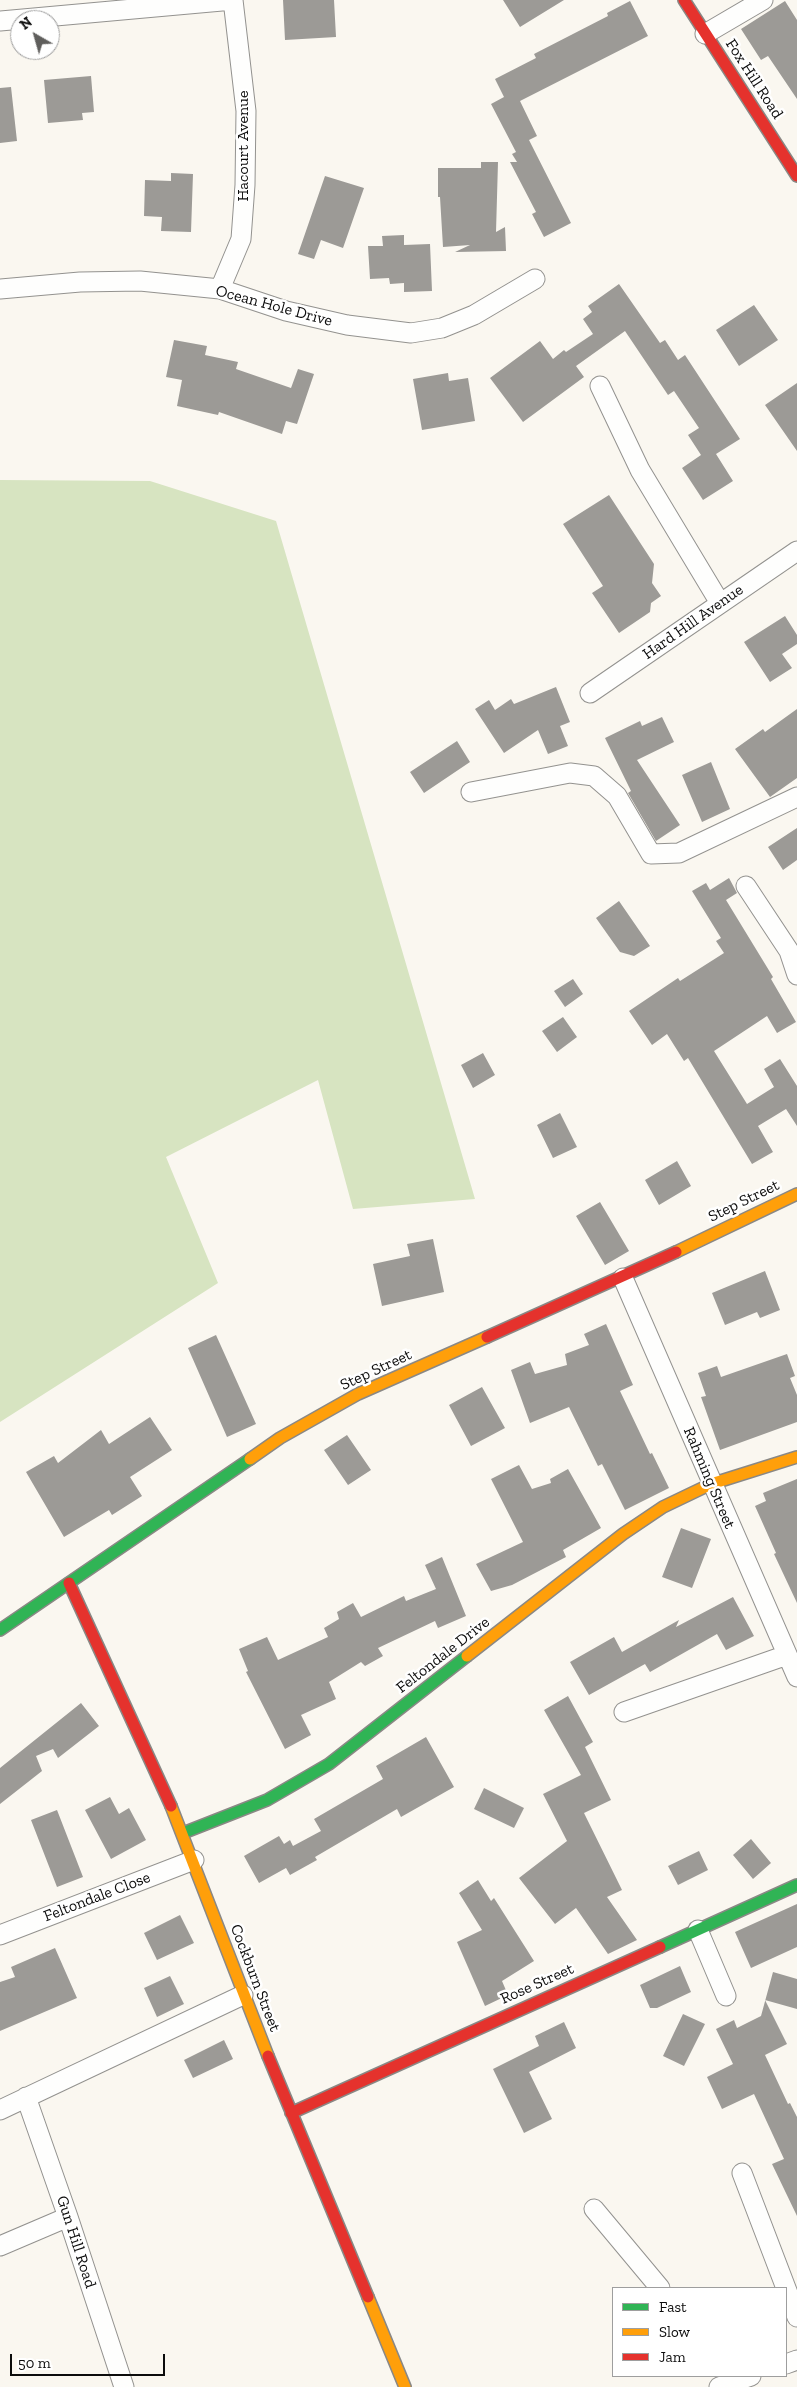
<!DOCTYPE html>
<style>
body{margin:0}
#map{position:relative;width:797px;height:2387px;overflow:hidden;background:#faf7f0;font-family:"Zilla Slab",serif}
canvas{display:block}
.legend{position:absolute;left:612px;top:2287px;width:175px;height:90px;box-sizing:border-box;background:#fff;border:1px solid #9e9e9e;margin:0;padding:6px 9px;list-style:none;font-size:15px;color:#0c0c0c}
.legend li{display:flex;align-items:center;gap:10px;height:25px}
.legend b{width:25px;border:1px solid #9e9e9e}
.north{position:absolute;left:10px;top:10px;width:50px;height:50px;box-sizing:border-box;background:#fff;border:1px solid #9e9e9e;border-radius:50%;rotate:322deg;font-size:14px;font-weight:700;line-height:20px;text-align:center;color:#0c0c0c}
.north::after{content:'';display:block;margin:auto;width:18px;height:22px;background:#5f5e5c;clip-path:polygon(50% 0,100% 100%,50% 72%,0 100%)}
.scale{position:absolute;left:10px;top:2354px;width:155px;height:22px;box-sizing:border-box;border:2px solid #0c0c0c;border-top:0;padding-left:6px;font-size:15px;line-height:18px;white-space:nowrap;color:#0c0c0c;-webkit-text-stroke:4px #fff;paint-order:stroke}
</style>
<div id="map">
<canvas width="797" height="2387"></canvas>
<ul class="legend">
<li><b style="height:6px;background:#30b455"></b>Fast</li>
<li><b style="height:6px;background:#ff9f0a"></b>Slow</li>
<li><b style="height:6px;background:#e5322d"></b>Jam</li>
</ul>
<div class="north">N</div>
<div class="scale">50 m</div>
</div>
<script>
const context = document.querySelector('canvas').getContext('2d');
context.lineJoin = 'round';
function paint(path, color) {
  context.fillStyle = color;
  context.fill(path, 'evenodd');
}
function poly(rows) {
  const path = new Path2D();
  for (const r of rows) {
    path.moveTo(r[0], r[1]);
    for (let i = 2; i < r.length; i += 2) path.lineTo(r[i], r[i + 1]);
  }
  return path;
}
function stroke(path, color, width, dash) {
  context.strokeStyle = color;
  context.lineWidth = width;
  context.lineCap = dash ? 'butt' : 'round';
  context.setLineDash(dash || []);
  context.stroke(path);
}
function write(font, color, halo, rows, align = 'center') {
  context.font = font + ' "Zilla Slab",serif';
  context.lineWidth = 5;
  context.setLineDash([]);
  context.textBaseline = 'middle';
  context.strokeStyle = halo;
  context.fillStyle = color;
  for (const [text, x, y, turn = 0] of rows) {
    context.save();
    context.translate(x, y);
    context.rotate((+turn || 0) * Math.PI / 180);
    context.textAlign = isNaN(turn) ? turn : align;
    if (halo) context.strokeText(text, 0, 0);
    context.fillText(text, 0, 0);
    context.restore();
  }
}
const forest = poly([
 [0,480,150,481,276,521,475,1199,353,1209,318,1080,166,1157,218,1283,0,1422]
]);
const building = poly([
 [283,0,334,0,336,37,285,40],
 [503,0,564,0,520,27],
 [630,1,648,36,520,101,537,136,529,140,571,223,544,237,532,214,536,212,510,162,517,162,512,154,516,152,491,104,504,97,495,79,536,58,534,54,608,16,607,13],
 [785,1,797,20,797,99,768,56,761,60,741,29],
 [91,76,94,112,82,113,83,120,48,123,44,80],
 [11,87,17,141,0,143,0,88],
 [481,162,498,162,496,232,505,227,506,251,455,252,470,245,443,247,440,197,438,197,438,168,481,168],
 [171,173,193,174,191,232,161,231,162,217,144,216,145,180,171,181],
 [325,176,364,188,343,248,321,240,314,259,298,254],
 [404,235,404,245,430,244,432,291,404,292,404,283,390,284,389,278,370,279,368,246,383,246,382,236],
 [619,284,660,343,665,340,678,360,685,355,740,439,716,454,733,481,703,500,682,468,701,455,688,435,699,428,674,391,668,395,625,331,576,366,584,377,523,422,490,378,540,341,553,359,564,350,566,352,593,334,583,319,592,312,588,306],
 [754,305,778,340,739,366,716,330],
 [174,340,207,346,205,355,238,362,236,369,291,388,298,369,314,374,297,424,286,421,282,434,219,412,218,415,177,406,182,380,166,377],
 [448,373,449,381,468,378,475,421,422,430,413,379],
 [797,383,797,451,765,405],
 [609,495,654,564,652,583,661,596,651,603,650,612,619,633,592,593,603,586,563,524],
 [785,616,797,635,797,644,782,654,792,668,770,682,744,642],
 [556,687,570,722,560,726,568,746,548,754,538,730,504,753,475,709,489,700,495,710,511,699,514,704],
 [797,709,797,778,770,797,735,749,763,729,765,732],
 [662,717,674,742,637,760,680,825,656,841,628,793,631,791,605,738,640,721,642,726],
 [457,741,470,762,424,793,410,772],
 [711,762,730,809,702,822,682,775],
 [797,828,797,860,783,870,768,847],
 [729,878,737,893,726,900,773,977,771,979,796,1022,777,1033,767,1016,714,1051,747,1104,774,1087,764,1069,780,1059,797,1086,797,1126,786,1109,758,1126,773,1152,752,1164,688,1058,684,1061,667,1034,652,1045,629,1011,678,978,680,981,724,953,716,941,721,938,692,891,706,883,710,890],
 [619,901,650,946,634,956,620,952,596,918],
 [573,979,583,994,565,1007,554,991],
 [563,1017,577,1037,557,1052,542,1031],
 [483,1053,495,1075,473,1088,461,1065],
 [560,1113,577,1147,553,1158,537,1125],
 [677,1161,691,1186,659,1205,645,1180],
 [600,1202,629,1251,605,1265,576,1216],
 [433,1239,444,1292,382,1306,373,1264,410,1256,407,1244],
 [765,1271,780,1310,760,1318,757,1312,725,1325,712,1293],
 [606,1324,633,1385,620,1391,650,1454,652,1453,669,1488,625,1510,602,1464,598,1466,569,1407,530,1423,511,1370,530,1362,535,1374,567,1365,565,1354,589,1345,584,1334],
 [216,1335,256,1424,227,1437,188,1348],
 [787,1354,795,1376,790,1378,797,1395,797,1422,720,1450,701,1397,706,1396,698,1373,717,1366,721,1377],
 [482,1387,505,1428,471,1446,449,1405],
 [150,1417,172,1450,130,1477,142,1496,112,1515,109,1510,64,1537,26,1472,54,1456,58,1463,101,1430,109,1444],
 [347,1435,371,1470,348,1485,324,1450],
 [519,1465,532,1489,551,1483,550,1479,568,1469,601,1528,563,1550,566,1557,512,1585,491,1591,476,1564,523,1542,491,1479],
 [797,1479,797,1603,774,1554,776,1553,755,1506,766,1501,763,1493],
 [681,1528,711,1539,692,1588,662,1577],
 [442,1557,466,1616,438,1628,435,1621,378,1648,383,1656,365,1666,361,1662,329,1682,336,1699,301,1715,311,1735,285,1749,246,1672,248,1671,239,1649,267,1637,278,1660,328,1637,324,1628,339,1619,337,1612,353,1603,361,1617,404,1596,406,1601,436,1589,425,1565],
 [733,1597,754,1636,726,1650,717,1634,650,1672,645,1664,589,1695,570,1662,614,1637,622,1652,679,1620,676,1627],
 [568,1696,593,1742,585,1747,611,1800,584,1813,622,1890,607,1897,637,1940,608,1954,576,1908,555,1924,519,1878,567,1841,543,1794,581,1775,544,1710],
 [81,1703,99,1726,58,1758,53,1749,36,1756,42,1771,0,1804,0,1768],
 [426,1737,454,1787,401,1817,397,1809,315,1857,317,1860,290,1875,286,1868,259,1883,244,1856,279,1836,284,1844,290,1840,293,1846,321,1831,314,1819,383,1779,376,1766],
 [484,1788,524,1808,514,1828,474,1809],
 [110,1797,119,1814,129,1808,146,1840,111,1859,85,1810],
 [57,1810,83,1877,57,1887,31,1820],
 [751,1839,771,1863,753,1879,733,1855],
 [699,1851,708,1870,678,1885,668,1866],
 [478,1880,491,1901,494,1898,534,1961,502,1981,508,1995,485,2006,457,1942,482,1930,459,1893],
 [797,1904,797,1947,751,1968,735,1932],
 [180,1915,194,1943,157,1960,144,1933],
 [55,1948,77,1998,0,2031,0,1982,15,1977,11,1967],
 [680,1966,691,1992,657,2008,650,2008,640,1985],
 [773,1972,797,1979,797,2009,765,2000,787,2044,765,2055,788,2104,790,2103,797,2117,797,2216,772,2164,784,2159,754,2094,722,2109,707,2077,733,2064,716,2029,734,2020,737,2028,761,2016],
 [170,1976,184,2004,157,2017,144,1988],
 [683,2014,705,2024,684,2066,663,2056],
 [564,2022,576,2048,529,2072,552,2119,524,2133,493,2069,539,2046,535,2036],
 [224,2040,233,2059,193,2078,184,2060]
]);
const street = poly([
 [0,21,233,0],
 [705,34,763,0],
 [0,289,80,282,140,281,220,289,286,311,347,325,411,333,442,328,474,315,535,279],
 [220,289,241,239,245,185,246,111,233,0],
 [600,386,640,470,720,603],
 [590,693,797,551],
 [471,792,570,773,594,776,617,796,651,854,679,853,797,797],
 [746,886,789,951,797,975],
 [623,1278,797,1677],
 [624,1712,787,1655],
 [698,1930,726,1996],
 [0,1935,194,1860],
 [26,2097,68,2217,124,2387],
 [0,2110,243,1995],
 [742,2173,797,2317],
 [594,2209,660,2288],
 [0,2246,68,2217],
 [786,2364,797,2360],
 [719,2387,751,2376]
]);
const fast = poly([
 [0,1630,250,1459],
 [183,1833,267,1800,329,1764,467,1656],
 [660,1947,797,1885]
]);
const slow = poly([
 [676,1252,797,1194],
 [250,1459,280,1438,358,1394,487,1337],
 [467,1656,623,1534,663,1507,711,1484,797,1457],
 [171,1806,268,2056],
 [368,2297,405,2387]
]);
const jam = poly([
 [684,0,797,176],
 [487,1337,676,1252],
 [69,1583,171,1806],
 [268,2056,368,2297],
 [291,2113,660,1947]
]);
const streetNames = [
 ["Fox Hill Road",754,79,57],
 ["Hacourt Avenue",243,146,-90],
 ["Ocean Hole Drive",274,306,15],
 ["Hard Hill Avenue",693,622,-35],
 ["Step Street",744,1201,-26],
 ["Step Street",376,1370,-25],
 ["Rahming Street",709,1478,67],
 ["Feltondale Drive",443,1655,-38],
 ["Feltondale Close",97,1897,-21],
 ["Cockburn Street",255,1978,69],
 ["Rose Street",537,1984,-24],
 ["Gun Hill Road",76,2242,72]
];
paint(forest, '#d7e4c1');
paint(building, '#9c9a96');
stroke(street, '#93928f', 21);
stroke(fast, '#8a8885', 14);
stroke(slow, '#8a8885', 14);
stroke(jam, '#8a8885', 14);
stroke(street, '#fefefd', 19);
stroke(fast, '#30b455', 11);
stroke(slow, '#ff9f0a', 11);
stroke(jam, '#e5322d', 11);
write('16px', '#0c0c0c', '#fff', streetNames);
</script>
